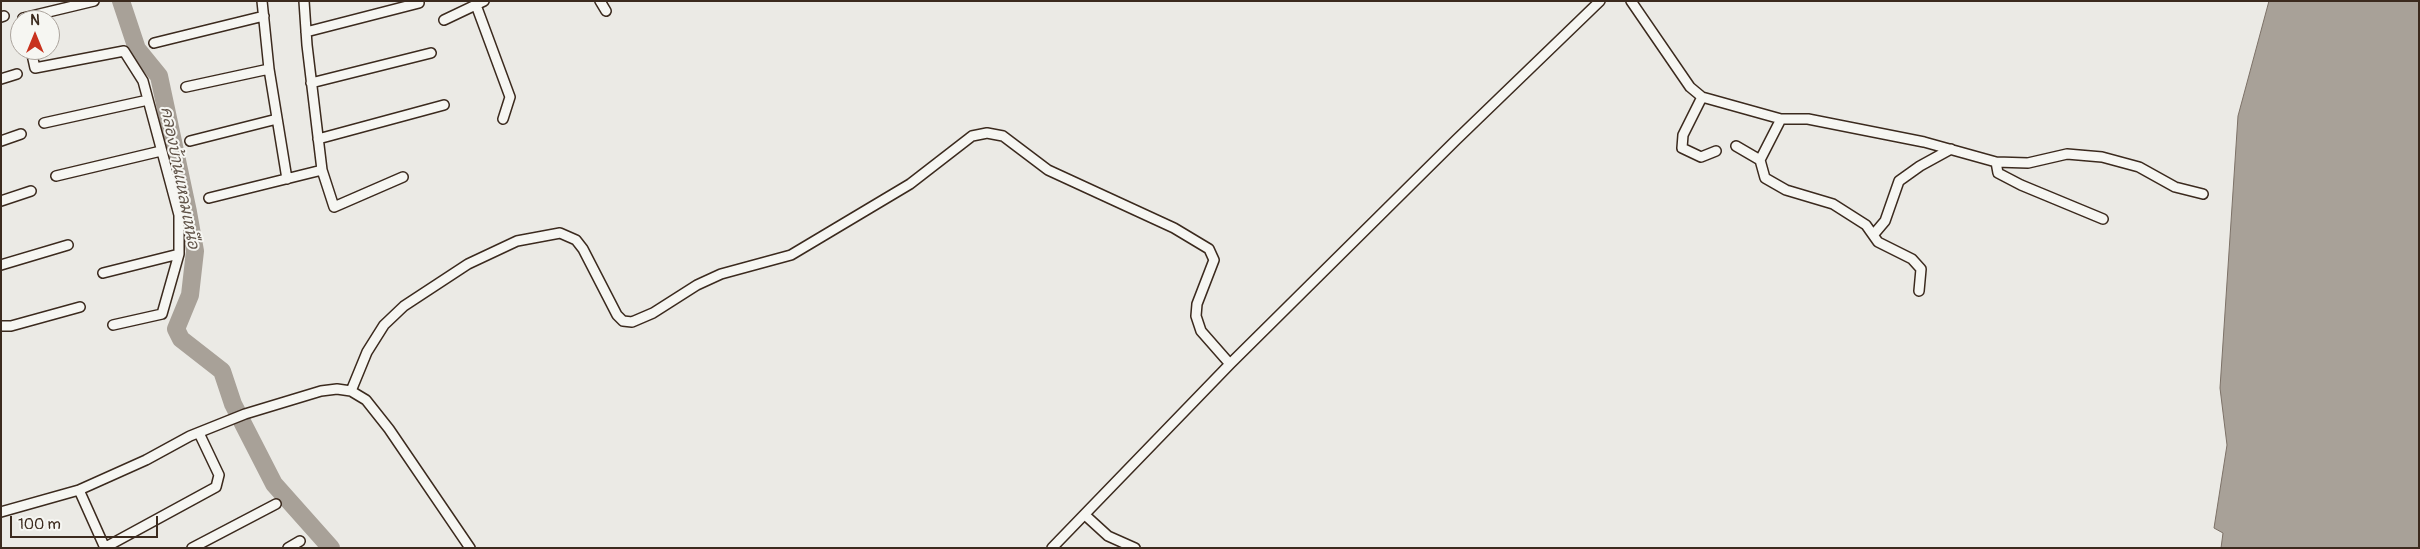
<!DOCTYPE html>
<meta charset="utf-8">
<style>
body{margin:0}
#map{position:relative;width:2420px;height:549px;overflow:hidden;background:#ebeae5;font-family:Pangolin,sans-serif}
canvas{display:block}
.frame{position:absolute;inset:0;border:2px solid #3b2a1e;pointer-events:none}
.north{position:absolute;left:10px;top:10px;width:50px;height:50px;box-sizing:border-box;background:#f6f6f2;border:1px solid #aba49d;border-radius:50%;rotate:0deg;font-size:14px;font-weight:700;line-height:20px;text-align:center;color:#3b2a1e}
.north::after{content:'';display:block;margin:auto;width:18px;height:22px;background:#c8321e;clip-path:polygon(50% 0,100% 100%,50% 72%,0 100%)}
.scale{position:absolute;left:10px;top:516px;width:148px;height:22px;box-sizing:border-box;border:2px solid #3b2a1e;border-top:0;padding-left:6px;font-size:15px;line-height:18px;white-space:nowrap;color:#3b2a1e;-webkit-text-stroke:4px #f6f6f2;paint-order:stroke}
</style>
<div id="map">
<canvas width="2420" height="549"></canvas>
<div class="frame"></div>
<div class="north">N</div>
<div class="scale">100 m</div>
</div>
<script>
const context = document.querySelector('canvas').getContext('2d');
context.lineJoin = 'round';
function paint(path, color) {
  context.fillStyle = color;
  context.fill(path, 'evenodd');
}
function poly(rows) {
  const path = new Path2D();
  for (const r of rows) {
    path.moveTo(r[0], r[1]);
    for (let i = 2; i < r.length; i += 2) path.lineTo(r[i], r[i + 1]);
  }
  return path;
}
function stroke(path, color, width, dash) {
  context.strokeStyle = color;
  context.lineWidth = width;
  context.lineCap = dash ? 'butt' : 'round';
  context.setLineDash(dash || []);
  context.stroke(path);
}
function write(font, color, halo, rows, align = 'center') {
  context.font = font + ' Pangolin,"Playpen Sans Thai",sans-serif';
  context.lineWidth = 4;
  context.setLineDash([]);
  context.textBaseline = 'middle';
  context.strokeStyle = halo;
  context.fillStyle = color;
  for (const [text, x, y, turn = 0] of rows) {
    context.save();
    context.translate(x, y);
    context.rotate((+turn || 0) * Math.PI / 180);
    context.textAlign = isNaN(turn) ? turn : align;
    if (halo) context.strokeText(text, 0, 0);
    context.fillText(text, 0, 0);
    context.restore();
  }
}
const water = poly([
 [2269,1,2419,1,2419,548,2221,548,2223,533,2214,528,2227,445,2220,388,2238,116,2269,1]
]);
const river = poly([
 [121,1,137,49,159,76,188,212,195,251,190,295,176,329,181,339,222,371,233,404,274,484,331,548]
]);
const minor = poly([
 [262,1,269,69,287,179],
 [304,1,307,45,322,170,334,207,403,177],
 [600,1,606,11],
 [1631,1,1690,87,1702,97,1781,119,1808,119,1924,142,1996,162,2028,163,2067,154,2102,157,2139,167,2175,187,2203,194],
 [476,5,510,97,503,119],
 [1,17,4,16],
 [24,20,23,18,94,1],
 [444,20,484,1],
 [306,32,419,3],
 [154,43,264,16],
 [31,50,35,68,124,51,143,81,179,215,179,254,162,314,113,325],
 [1,79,17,74],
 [311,83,431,53],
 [186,87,269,69],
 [1702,97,1683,135,1682,148,1701,157,1716,151],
 [44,123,148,100],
 [318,139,444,105],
 [1,141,21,134],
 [190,141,277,119],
 [1736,146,1760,160,1781,119],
 [1760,160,1765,178,1786,190,1833,204,1866,225,1878,242,1912,259,1921,269,1919,291],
 [1996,162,1998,173,2021,185,2103,219],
 [56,176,161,151],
 [209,198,322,170],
 [1,201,31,191],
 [1874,234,1885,221,1899,181,1920,166,1951,149],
 [1,265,68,245],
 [103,273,179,254],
 [1,326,11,326,80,307],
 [351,391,367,352,384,325,404,306,468,264,517,241,560,233,576,240,583,249,617,315,623,321,632,322,653,313,697,285,721,274,791,255,910,184,972,136,987,133,1003,136,1048,170,1174,228,1209,249,1214,260,1197,304,1196,316,1201,331,1230,364],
 [79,490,105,548],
 [1,512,79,490,146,460,190,436,245,414,321,391,337,389,351,391,366,400,389,429,470,548],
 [1085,515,1108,536,1135,548],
 [104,548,216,487,219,475,199,433],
 [192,548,276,504],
 [288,548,300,541],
 [1052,548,1230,364,1456,140,1600,1]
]);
const waterNames = [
 ["คลองบ้านแหลมเหนือ",179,178,79]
];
paint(water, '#a8a198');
stroke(water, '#7c7167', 1);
stroke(river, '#a8a198', 18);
stroke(minor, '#3b2a1e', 12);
stroke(minor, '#f6f6f2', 9);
write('italic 16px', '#615449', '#f6f6f2', waterNames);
</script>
